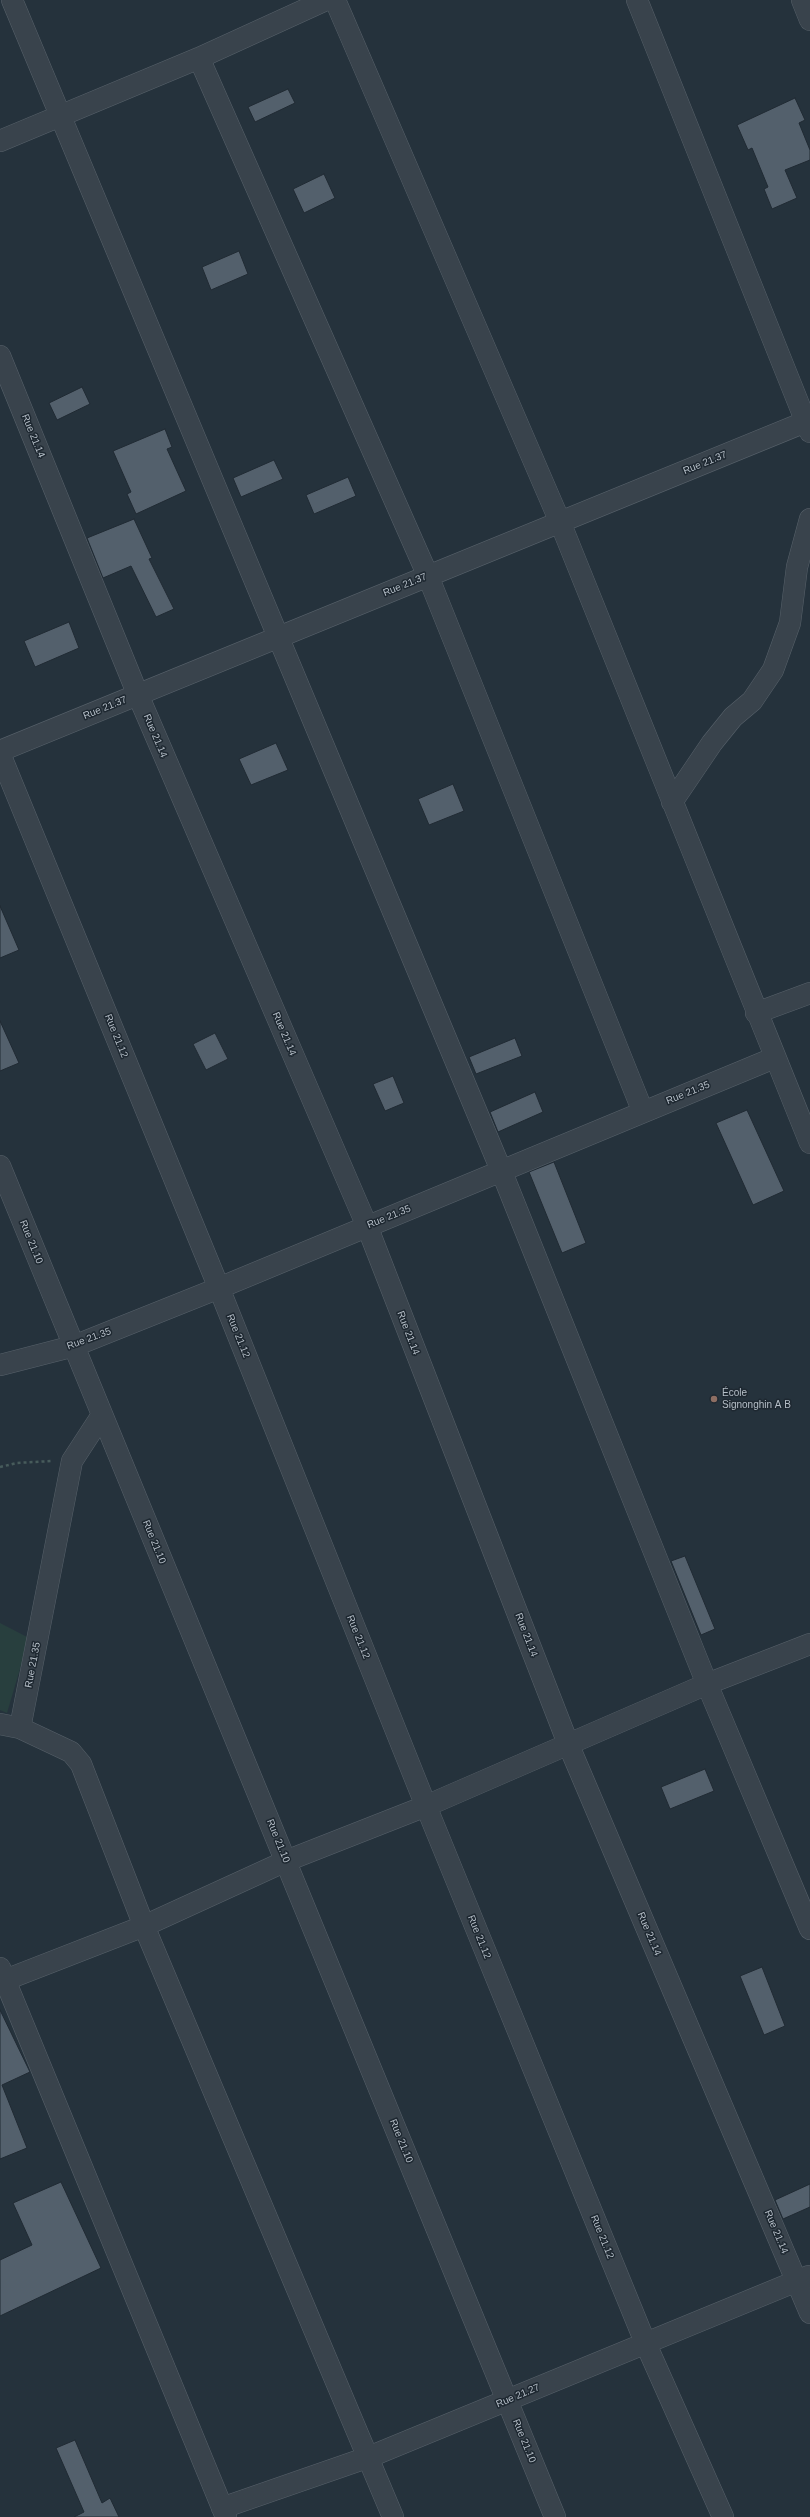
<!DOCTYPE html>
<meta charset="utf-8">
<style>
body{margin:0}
canvas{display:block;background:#25323c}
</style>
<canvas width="810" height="2517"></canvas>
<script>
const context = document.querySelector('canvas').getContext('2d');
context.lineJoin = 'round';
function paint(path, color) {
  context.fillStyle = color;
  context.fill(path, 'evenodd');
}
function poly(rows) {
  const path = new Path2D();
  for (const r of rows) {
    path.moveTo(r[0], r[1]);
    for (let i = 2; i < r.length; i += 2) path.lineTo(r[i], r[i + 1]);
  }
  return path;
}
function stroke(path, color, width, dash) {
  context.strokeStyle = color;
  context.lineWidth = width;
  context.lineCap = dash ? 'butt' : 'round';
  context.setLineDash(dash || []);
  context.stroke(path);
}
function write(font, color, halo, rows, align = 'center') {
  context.font = font + ' Arial,sans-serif';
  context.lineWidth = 3;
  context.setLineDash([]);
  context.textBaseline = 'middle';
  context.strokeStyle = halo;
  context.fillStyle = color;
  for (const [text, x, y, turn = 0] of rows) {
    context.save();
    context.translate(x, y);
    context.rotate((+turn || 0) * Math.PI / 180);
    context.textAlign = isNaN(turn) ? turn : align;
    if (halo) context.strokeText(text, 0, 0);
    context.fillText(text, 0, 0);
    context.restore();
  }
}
const green = poly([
 [0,1623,29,1638,7,1713,0,1710]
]);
const building = poly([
 [288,89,295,103,255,122,248,107,288,89],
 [795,98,805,120,799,123,810,150,810,160,785,170,797,198,772,209,764,189,768,187,752,148,748,150,737,125,795,98],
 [324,174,335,198,304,213,293,189,324,174],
 [239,251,248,274,211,290,202,267,239,251],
 [82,387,90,404,57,420,49,403,82,387],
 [165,429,172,447,167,449,186,491,136,514,127,494,131,492,113,451,165,429],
 [274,460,283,479,241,497,233,478,274,460],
 [348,477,356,496,314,514,306,495,348,477],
 [134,519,152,558,149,559,174,609,156,617,131,566,103,578,87,538,134,519],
 [69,622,79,648,35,667,24,641,69,622],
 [276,743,288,770,251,785,239,759,276,743],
 [453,784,464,811,429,825,418,799,453,784],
 [0,906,19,950,0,958,0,906],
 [0,1021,19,1063,0,1071,0,1021],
 [215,1033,228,1059,206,1070,193,1044,215,1033],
 [515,1038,522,1056,476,1074,469,1057,515,1038],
 [393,1076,404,1103,385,1111,373,1084,393,1076],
 [535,1092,543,1112,498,1132,490,1112,535,1092],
 [747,1110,784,1191,753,1205,716,1123,747,1110],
 [554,1162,586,1243,562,1253,529,1172,554,1162],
 [685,1556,715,1629,701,1635,671,1561,685,1556],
 [705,1769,714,1791,670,1809,661,1787,705,1769],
 [762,1967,785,2026,764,2035,740,1976,762,1967],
 [0,2010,30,2072,2,2085,27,2148,0,2159,0,2010],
 [61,2182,101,2268,0,2316,0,2260,32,2245,13,2203,61,2182],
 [810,2184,810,2207,783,2219,775,2200,810,2184],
 [75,2440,102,2503,110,2498,119,2517,74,2517,84,2512,56,2448,75,2440]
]);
const path = poly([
 [0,1467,17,1463,51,1461]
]);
const minor = poly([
 [12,0,501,1170,707,1684,810,1929],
 [335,0,560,522,810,1143],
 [637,0,810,432],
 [802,0,810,20],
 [199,58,428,576,643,1112],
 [0,141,199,58,326,0],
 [0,356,138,695,367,1226,569,1746,810,2313],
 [0,751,810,420],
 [0,754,219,1288,426,1806,645,2342,723,2517],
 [672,802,712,743,733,717,752,701,773,670,790,623,797,567,810,519],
 [756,1013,810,993],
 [0,1166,555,2517],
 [0,1365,74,1346,219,1288,774,1058],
 [0,1724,20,1728,71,1752,81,1764,144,1926,393,2517],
 [20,1728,72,1461,102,1415],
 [0,1968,226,2517],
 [0,1982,144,1926,286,1861,426,1806,707,1684,810,1644],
 [222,2508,369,2457,809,2276]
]);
const markers = [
 [714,1399,4,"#8d6e63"]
];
const streetNames = [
 ["Rue 21.14",33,436,68],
 ["Rue 21.37",705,463,-22],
 ["Rue 21.37",405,585,-22],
 ["Rue 21.37",105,708,-22],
 ["Rue 21.14",155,736,67],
 ["Rue 21.14",284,1034,67],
 ["Rue 21.12",116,1036,68],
 ["Rue 21.35",688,1093,-22],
 ["Rue 21.35",389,1217,-22],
 ["Rue 21.10",31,1242,68],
 ["Rue 21.14",408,1333,69],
 ["Rue 21.12",238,1336,68],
 ["Rue 21.35",89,1339,-20],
 ["Rue 21.10",154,1542,68],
 ["Rue 21.14",526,1635,69],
 ["Rue 21.12",358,1637,68],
 ["Rue 21.35",33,1665,-79],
 ["Rue 21.10",278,1841,68],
 ["Rue 21.14",649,1934,67],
 ["Rue 21.12",479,1937,68],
 ["Rue 21.10",401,2141,68],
 ["Rue 21.14",776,2232,67],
 ["Rue 21.12",602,2237,68],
 ["Rue 21.27",518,2396,-23],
 ["Rue 21.10",524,2441,68]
];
const poiNames = [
 ["École",722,1393],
 ["Signonghin A B",722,1405]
];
paint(green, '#283f3e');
paint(building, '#53606c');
stroke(building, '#202a33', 1);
stroke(minor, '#57616a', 22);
stroke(path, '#475b5b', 2.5, [3, 3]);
stroke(minor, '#39434c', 21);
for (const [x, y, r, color] of markers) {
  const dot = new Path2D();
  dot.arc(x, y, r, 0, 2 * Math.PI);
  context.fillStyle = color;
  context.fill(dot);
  stroke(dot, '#1e2831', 1.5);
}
write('10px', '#b5bec7', '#1e2831', streetNames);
write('10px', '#b5bec7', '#1e2831', poiNames, 'left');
</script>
